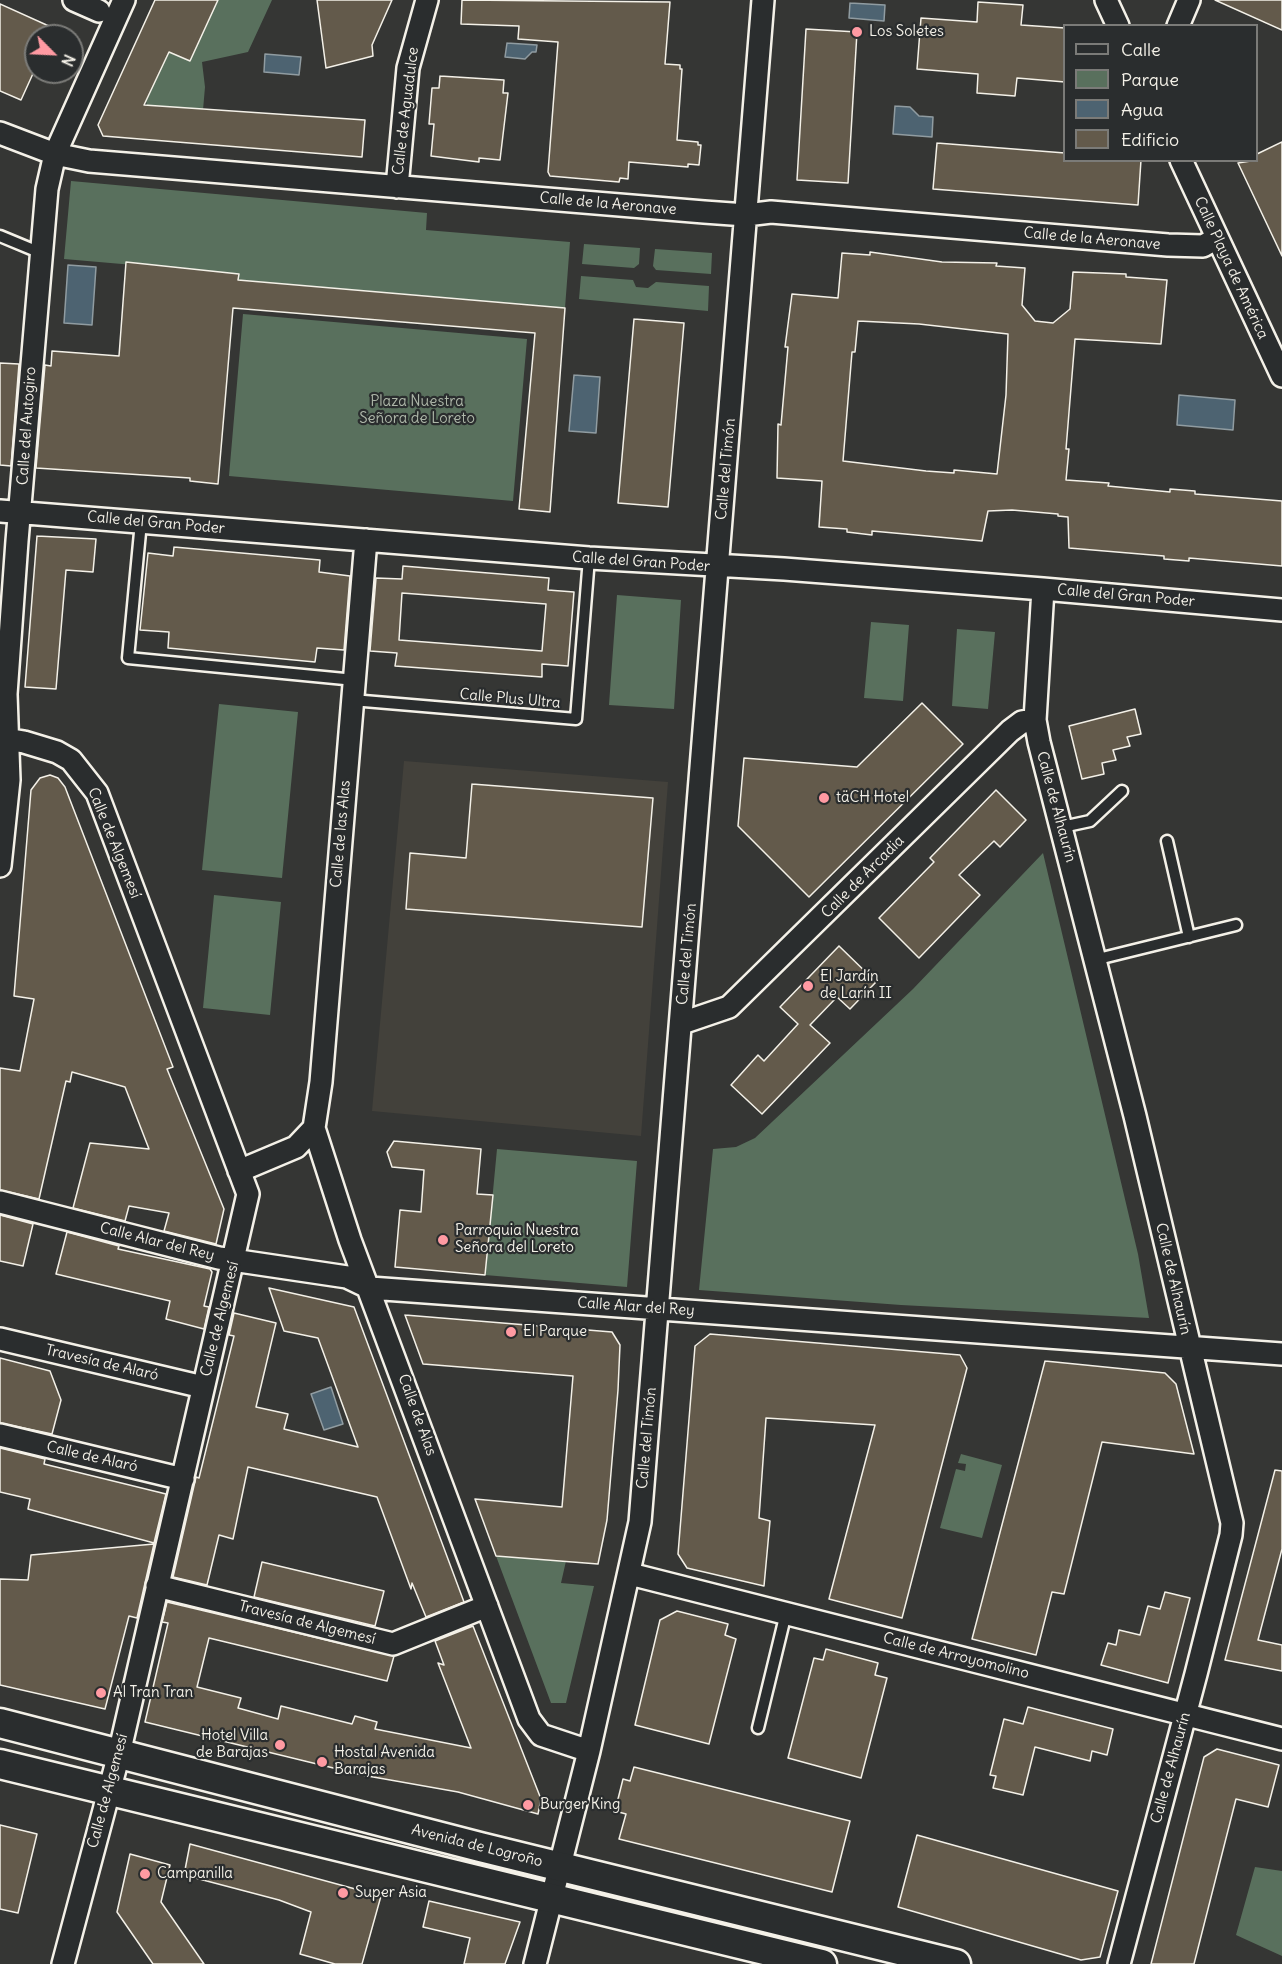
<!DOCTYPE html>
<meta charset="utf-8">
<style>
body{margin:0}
#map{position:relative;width:1282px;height:1964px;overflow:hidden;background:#353634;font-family:Delius,sans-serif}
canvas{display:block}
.legend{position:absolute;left:1063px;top:24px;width:195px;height:138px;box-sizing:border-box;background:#2a2d2e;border:2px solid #7b7b78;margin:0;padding:8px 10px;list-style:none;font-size:18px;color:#f4f1e8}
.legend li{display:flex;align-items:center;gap:12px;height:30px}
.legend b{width:30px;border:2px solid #7b7b78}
.north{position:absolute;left:24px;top:24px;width:60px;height:60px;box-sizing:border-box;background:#2a2d2e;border:2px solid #7b7b78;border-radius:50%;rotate:114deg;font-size:16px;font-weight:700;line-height:24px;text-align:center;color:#f4f1e8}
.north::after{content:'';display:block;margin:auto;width:21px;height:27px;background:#ff9aa2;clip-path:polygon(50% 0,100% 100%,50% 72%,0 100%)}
</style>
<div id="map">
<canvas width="1282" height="1964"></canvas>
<ul class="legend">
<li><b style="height:8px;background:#2a2d2e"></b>Calle</li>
<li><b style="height:16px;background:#59705d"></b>Parque</li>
<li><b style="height:16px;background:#4d6371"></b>Agua</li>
<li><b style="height:16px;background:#635a4b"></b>Edificio</li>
</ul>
<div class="north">N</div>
</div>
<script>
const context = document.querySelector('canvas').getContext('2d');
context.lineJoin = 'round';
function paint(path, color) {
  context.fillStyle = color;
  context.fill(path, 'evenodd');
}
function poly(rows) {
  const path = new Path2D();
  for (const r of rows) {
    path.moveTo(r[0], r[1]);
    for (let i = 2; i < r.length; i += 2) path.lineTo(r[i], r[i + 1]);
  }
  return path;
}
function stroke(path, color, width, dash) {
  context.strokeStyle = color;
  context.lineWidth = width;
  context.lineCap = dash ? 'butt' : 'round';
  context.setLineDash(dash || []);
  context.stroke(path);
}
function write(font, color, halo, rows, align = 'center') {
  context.font = font + ' Delius,sans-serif';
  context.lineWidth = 4.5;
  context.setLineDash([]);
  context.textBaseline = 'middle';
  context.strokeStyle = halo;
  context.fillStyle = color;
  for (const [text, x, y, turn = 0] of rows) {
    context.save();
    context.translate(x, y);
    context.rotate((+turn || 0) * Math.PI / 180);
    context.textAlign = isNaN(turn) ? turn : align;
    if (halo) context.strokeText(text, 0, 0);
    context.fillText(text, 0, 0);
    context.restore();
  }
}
const built = poly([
 [404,761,668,782,641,1136,372,1111]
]);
const green = poly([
 [218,0,272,0,248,52,202,62,205,87,203,110,147,106,146,101,169,52,189,61],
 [71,181,427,213,426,230,570,242,565,308,238,280,238,274,64,259],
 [584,244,640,248,639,264,634,268,582,264],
 [655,249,712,253,711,274,656,270,653,266],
 [581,276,633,280,636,287,648,288,656,282,709,286,708,311,579,299],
 [243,314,527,339,513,501,229,476],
 [617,595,681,600,674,709,609,705],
 [871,622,909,625,903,701,864,698],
 [957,629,995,632,988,709,952,706],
 [219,704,298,712,282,878,202,870],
 [1043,853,1138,1254,1149,1318,901,1305,699,1290,713,1149,736,1147,755,1138,913,989],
 [214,895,281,902,270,1015,203,1008],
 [497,1149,637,1161,627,1287,485,1275],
 [961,1454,1002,1465,982,1538,940,1528,956,1469,965,1471,966,1464,958,1463],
 [496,1556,566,1561,561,1583,594,1586,566,1703,551,1703],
 [1255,1867,1282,1871,1282,1956,1236,1935]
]);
const water = poly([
 [850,3,885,5,884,21,849,18,850,3],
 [507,43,537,45,536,52,532,52,525,59,505,57,507,43],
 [265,54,301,57,299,75,264,72,265,54],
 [895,106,910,107,919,116,933,117,932,137,893,134,895,106],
 [68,265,96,267,92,325,64,323,68,265],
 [574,375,600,377,596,433,569,431,574,375],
 [1179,395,1235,400,1233,430,1177,425,1179,395],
 [331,1387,343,1424,324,1430,311,1394,331,1387]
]);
const building = poly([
 [155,0,218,0,190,61,169,52,144,105,365,120,362,157,103,136,98,125,155,0],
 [317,0,392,0,372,45,373,56,326,68,317,0],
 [462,0,670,2,665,64,680,65,680,69,682,69,677,140,698,142,698,145,701,145,699,165,688,164,688,167,629,162,628,179,620,178,619,182,550,176,548,172,558,42,518,39,519,26,461,24,462,0],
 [1215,0,1282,0,1282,30,1215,0],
 [978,2,1023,5,1021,25,1065,28,1065,82,1017,78,1015,96,977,93,978,74,917,69,921,18,977,22,978,2],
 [0,4,71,36,36,36,36,67,21,100,0,91,0,4],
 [806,29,857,32,848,183,797,180,806,29],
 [440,76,504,80,503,93,508,93,500,160,479,158,479,162,431,156,434,124,429,124,432,88,439,88,440,76],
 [1282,142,1282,256,1238,163,1257,160,1257,154,1282,142],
 [937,143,1065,153,1065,160,1141,160,1138,205,933,189,937,143],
 [870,252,942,262,997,263,996,266,1025,268,1022,305,1035,321,1053,323,1070,309,1073,272,1126,274,1126,277,1167,280,1161,344,1075,339,1066,449,1069,449,1066,480,1109,483,1108,486,1170,492,1170,489,1195,491,1195,494,1282,501,1282,566,1189,558,1189,561,1164,559,1164,556,1069,548,1068,517,1058,516,1058,514,1012,510,988,511,982,541,872,531,872,535,847,532,847,529,819,527,822,481,777,478,778,424,781,425,788,347,785,347,792,294,838,298,842,253,870,255,870,252],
 [858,321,919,324,1008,334,1006,395,997,474,954,470,954,473,926,471,843,461,852,352,855,352,858,321],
 [126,262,239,274,238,280,565,308,550,512,519,509,535,333,233,308,218,484,190,481,190,478,36,468,45,365,51,366,52,351,119,356,126,262],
 [634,319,684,323,668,507,618,503,634,319],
 [0,363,19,364,11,466,0,465,0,363],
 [37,536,96,539,93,572,66,570,56,689,25,687,37,536],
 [174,547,320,560,319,572,350,576,344,650,317,648,315,662,168,648,169,632,140,630,148,553,173,556,174,547],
 [403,566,549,578,548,590,574,592,568,666,542,664,542,677,395,666,397,653,370,651,376,578,402,579,403,566],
 [402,593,546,604,542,651,399,640,402,593],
 [922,703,963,744,809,897,738,826,744,758,857,767,922,703],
 [1135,709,1141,734,1127,737,1130,746,1113,750,1116,760,1102,763,1104,774,1082,779,1069,726,1135,709],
 [50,775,58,778,65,787,173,1067,167,1069,224,1209,216,1244,164,1231,169,1213,129,1206,125,1221,73,1208,90,1143,149,1149,125,1087,72,1072,70,1082,66,1081,39,1199,0,1190,0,1068,20,1071,34,999,14,996,31,790,40,778,50,775],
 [472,784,653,798,642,927,406,909,410,853,466,858,472,784],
 [996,790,1026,820,1000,847,994,841,959,875,980,895,919,958,879,918,934,862,930,858,996,790],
 [839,946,876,982,850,1009,837,997,810,1025,830,1043,762,1114,731,1085,758,1055,764,1061,798,1024,780,1007,839,946],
 [394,1141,481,1149,477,1194,493,1195,485,1275,395,1267,400,1210,421,1212,424,1170,392,1167,387,1152,394,1141],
 [0,1215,33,1224,23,1266,0,1261,0,1215],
 [67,1232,119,1246,118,1249,210,1269,212,1272,204,1306,209,1307,204,1329,166,1319,170,1301,56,1274,67,1232],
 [269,1288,354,1307,464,1602,426,1617,412,1583,411,1589,377,1497,248,1467,233,1539,219,1535,207,1585,173,1577,196,1477,199,1478,234,1336,229,1335,234,1313,276,1323,256,1407,288,1414,284,1429,358,1447,318,1338,284,1331,269,1288],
 [405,1315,612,1332,620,1345,618,1390,607,1520,598,1564,496,1556,475,1499,562,1507,573,1376,423,1364,405,1315],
 [710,1334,960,1355,967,1368,902,1618,829,1599,875,1425,766,1418,759,1518,770,1521,764,1586,687,1568,678,1554,695,1346,710,1334],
 [0,1358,50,1371,61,1400,52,1434,0,1423,0,1358],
 [1045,1361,1165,1373,1176,1384,1194,1454,1102,1442,1064,1594,1052,1592,1036,1655,972,1639,1045,1361],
 [0,1448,45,1459,44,1464,166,1494,154,1543,28,1509,30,1499,0,1492,0,1448],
 [1275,1470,1282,1471,1282,1549,1258,1640,1282,1645,1282,1671,1225,1660,1275,1470],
 [154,1544,137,1618,129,1616,105,1709,0,1685,0,1579,28,1580,31,1555,154,1544],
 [262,1562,384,1591,375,1626,254,1597,262,1562],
 [1165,1592,1190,1598,1168,1683,1101,1665,1108,1643,1116,1645,1119,1630,1140,1635,1148,1606,1160,1609,1165,1592],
 [167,1602,394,1656,387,1681,209,1638,197,1687,241,1698,238,1708,278,1719,281,1706,352,1724,355,1716,377,1722,375,1729,471,1748,438,1663,444,1665,435,1641,473,1626,541,1799,538,1814,458,1792,362,1775,145,1722,168,1623,162,1622,167,1602],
 [677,1611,728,1624,725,1635,736,1639,709,1744,635,1725,660,1620,677,1611],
 [826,1649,878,1663,875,1675,887,1678,861,1778,788,1758,814,1658,823,1660,826,1649],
 [1028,1707,1113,1729,1107,1755,1092,1751,1090,1761,1035,1747,1023,1795,993,1788,996,1776,990,1775,1004,1719,1023,1724,1028,1707],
 [1217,1749,1279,1765,1268,1807,1236,1799,1194,1964,1151,1964,1204,1757,1217,1749],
 [634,1767,850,1821,832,1892,619,1839,626,1814,615,1811,623,1779,630,1781,634,1767],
 [0,1825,37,1834,18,1913,0,1909,0,1825],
 [917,1835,1118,1891,1100,1957,1081,1960,898,1907,917,1835],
 [190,1844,381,1896,362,1964,335,1964,300,1954,311,1912,279,1900,184,1875,190,1844],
 [130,1854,170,1865,161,1902,204,1964,153,1964,117,1912,130,1854],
 [429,1901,520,1922,505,1964,464,1964,470,1938,423,1927,429,1901]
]);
const lane = poly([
 [0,236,41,253],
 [141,522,128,658,355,680],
 [352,700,576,719,589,558],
 [1062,827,1090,821,1122,791],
 [1167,841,1189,937],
 [1094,960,1236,925],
 [758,1728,786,1613]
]);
const street = poly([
 [74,0,99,11],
 [1106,0,1118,26],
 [1178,26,1189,0],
 [0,133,55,154,89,161,704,212,746,215,771,212,1168,245,1203,246,1217,238],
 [1181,160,1282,376],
 [397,187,408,68,427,0],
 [0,511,589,558,784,569,1043,589,1282,610],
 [366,540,321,1082,314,1128,350,1240,529,1719,541,1735,589,1751],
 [1043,589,1035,720,1039,742,1135,1116,1232,1523,1231,1535,1196,1674,1119,1964],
 [0,738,24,742,57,752,71,760,97,793,248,1194,119,1754,63,1964],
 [0,866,9,780,6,694,17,541,47,189,55,154,124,0],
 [682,1023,729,1007,1010,731,1022,722,1035,720],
 [239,1171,296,1147,314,1128],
 [0,1202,219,1258,347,1277,370,1288,1282,1354],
 [0,1339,203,1387],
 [0,1435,183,1479],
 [630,1574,1282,1739],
 [157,1586,393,1644,487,1606],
 [535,1964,589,1751,640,1522,763,0]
]);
const secondary = poly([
 [0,1723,480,1847,956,1964],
 [0,1764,822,1964]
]);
const markers = [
 [857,32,6,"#ff9aa2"],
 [824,798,6,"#ff9aa2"],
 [808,986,6,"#ff9aa2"],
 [443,1240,6,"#ff9aa2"],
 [511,1332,6,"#ff9aa2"],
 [101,1693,6,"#ff9aa2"],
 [280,1745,6,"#ff9aa2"],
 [322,1762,6,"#ff9aa2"],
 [528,1805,6,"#ff9aa2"],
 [145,1874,6,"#ff9aa2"],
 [343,1893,6,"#ff9aa2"]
];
const poiNames = [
 ["Los Soletes",869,32],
 ["täCH Hotel",836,798],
 ["El Jardín",820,977],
 ["de Larín II",820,994],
 ["Parroquia Nuestra",455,1231],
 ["Señora del Loreto",455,1248],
 ["El Parque",523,1332],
 ["Al Tran Tran",113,1693],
 ["Hotel Villa",268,1736,"right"],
 ["de Barajas",268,1753,"right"],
 ["Hostal Avenida",334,1753],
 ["Barajas",334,1770],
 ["Burger King",540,1805],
 ["Campanilla",157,1874],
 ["Super Asia",355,1893]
];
const streetNames = [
 ["Calle de Aguadulce",406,111,-83],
 ["Calle de la Aeronave",608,204,5],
 ["Calle de la Aeronave",1092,239,5],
 ["Calle Playa de América",1231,268,65],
 ["Calle del Autogiro",27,426,-86],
 ["Calle del Timón",726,469,-85],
 ["Calle del Gran Poder",156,523,5],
 ["Calle del Gran Poder",641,562,4],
 ["Calle del Gran Poder",1126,596,5],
 ["Calle Plus Ultra",510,699,5],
 ["Calle de Alhaurín",1056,807,75],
 ["Calle de las Alas",341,834,-85],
 ["Calle de Algemesí",114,843,68],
 ["Calle de Arcadia",863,877,-45],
 ["Calle del Timón",687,954,-85],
 ["Calle Alar del Rey",157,1242,14],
 ["Calle de Alhaurín",1173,1279,77],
 ["Calle Alar del Rey",636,1307,4],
 ["Calle de Algemesí",220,1319,-76],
 ["Travesía de Alaró",102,1363,13],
 ["Calle de Alas",417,1415,70],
 ["Calle del Timón",647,1438,-85],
 ["Calle de Alaró",92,1457,13],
 ["Travesía de Algemesí",307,1623,14],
 ["Calle de Arroyomolino",956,1656,14],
 ["Calle de Alhaurín",1171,1768,-75],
 ["Calle de Algemesí",108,1791,-75],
 ["Avenida de Logroño",477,1846,14]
];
const parkNames = [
 ["Plaza Nuestra",417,402],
 ["Señora de Loreto",417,419]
];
paint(built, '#43413b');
paint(green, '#59705d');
paint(water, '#4d6371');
stroke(water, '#909ca1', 1.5);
paint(building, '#635a4b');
stroke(building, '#f4f1e8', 1.5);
stroke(lane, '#f4f1e8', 15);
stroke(street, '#f4f1e8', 26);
stroke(secondary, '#f4f1e8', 33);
stroke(lane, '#2a2d2e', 10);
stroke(street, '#2a2d2e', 21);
stroke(secondary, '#2a2d2e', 28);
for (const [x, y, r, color] of markers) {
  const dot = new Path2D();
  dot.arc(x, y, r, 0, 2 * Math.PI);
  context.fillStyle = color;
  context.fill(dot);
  stroke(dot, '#2a2d2e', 2);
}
write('15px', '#f4f1e8', '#2a2d2e', poiNames, 'left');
write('15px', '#f4f1e8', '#2a2d2e', streetNames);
write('15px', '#aeb7a9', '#2a2d2e', parkNames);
</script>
